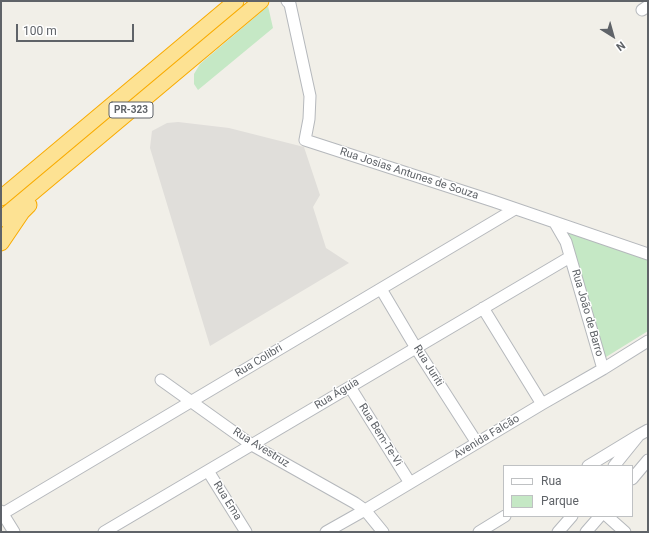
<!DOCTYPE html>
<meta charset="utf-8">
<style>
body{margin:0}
#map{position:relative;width:649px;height:533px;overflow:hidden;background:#f1efe8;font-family:Roboto,sans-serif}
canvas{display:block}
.frame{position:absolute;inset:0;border:2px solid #5f6368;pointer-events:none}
.legend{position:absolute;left:503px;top:465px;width:130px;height:52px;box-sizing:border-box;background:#fff;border:1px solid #bfc1c3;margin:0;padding:5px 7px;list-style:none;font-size:12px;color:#5f6368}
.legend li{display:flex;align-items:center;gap:8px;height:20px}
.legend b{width:20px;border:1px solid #bfc1c3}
.north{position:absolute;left:593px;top:16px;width:40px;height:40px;-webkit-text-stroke:3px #fff;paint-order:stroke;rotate:143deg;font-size:11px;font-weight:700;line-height:16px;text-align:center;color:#5f6368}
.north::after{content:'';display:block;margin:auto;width:14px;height:18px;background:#5f6368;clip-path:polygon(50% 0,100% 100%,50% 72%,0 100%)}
.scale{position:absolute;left:16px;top:24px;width:118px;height:18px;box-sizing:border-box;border:2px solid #5f6368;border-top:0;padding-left:5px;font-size:12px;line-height:14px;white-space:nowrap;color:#5f6368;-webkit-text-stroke:3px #fff;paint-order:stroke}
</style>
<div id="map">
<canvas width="649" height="533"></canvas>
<div class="frame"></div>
<ul class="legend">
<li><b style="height:5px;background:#fff"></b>Rua</li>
<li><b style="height:11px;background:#c5e8c5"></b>Parque</li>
</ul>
<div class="north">N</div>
<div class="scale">100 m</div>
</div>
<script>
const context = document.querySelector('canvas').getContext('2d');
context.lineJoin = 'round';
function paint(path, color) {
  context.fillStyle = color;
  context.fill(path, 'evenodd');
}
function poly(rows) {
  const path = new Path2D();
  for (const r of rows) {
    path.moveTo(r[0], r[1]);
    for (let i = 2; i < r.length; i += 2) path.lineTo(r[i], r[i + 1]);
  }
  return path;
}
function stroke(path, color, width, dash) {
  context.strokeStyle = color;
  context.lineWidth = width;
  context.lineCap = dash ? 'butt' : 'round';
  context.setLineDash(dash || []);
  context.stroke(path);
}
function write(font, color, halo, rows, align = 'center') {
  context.font = font + ' Roboto,sans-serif';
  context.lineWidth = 3;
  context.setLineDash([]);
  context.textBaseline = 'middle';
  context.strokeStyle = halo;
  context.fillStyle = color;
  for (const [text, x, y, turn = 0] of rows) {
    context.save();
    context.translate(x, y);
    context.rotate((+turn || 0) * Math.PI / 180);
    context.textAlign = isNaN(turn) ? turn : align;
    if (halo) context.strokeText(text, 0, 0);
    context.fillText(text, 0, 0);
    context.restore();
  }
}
const industrial = poly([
 [178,122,229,128,304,147,320,195,313,207,326,248,349,263,210,346,150,148,152,131,167,123]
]);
const green = poly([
 [268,6,273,28,198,90,194,84,194,74,200,64],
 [563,228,648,257,648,331,606,357,603,356]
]);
const minor = poly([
 [287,1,290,4,310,96,309,119,305,140,493,201,648,254],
 [642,10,648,6],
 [555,223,566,242,603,369],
 [381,289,416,348,477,443],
 [483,308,542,404],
 [161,380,252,445,355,503,365,510,383,532],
 [350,387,410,483],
 [588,466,639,435],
 [614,466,639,435,648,430],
 [208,471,246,532],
 [632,479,648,460],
 [1,511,14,532],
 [2,514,515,209],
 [607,516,625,532],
 [104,532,570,257],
 [326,532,365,510,542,404,603,369,648,341],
 [479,532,505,516],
 [558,532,572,516],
 [586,532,600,516]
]);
const highway = poly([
 [1,198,236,1],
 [1,219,261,1],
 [1,243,22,212,29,205]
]);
const shields = [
 [131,110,44]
];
const shieldNames = [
 ["PR-323",131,110]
];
const streetNames = [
 ["Rua Josias Antunes de Souza",409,174,18],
 ["Rua João de Barro",587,313,74],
 ["Rua Colibri",259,361,-31],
 ["Rua Juriti",428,366,58],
 ["Rua Águia",337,394,-31],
 ["Rua Bem-Te-Vi",380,435,58],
 ["Avenida Falcão",487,437,-31],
 ["Rua Avestruz",261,448,32],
 ["Rua Ema",227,501,58]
];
paint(industrial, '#e0deda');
paint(green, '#c5e8c5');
stroke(minor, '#b5b8bc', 13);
stroke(highway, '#f9ab00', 17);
stroke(minor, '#fff', 11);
stroke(highway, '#fde293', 15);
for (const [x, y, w] of shields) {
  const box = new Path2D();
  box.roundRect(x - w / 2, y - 8, w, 16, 3);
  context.fillStyle = '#fff';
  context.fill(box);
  stroke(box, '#5f6368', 1);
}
write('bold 10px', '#5f6368', null, shieldNames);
write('11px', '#5f6368', '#fff', streetNames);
</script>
